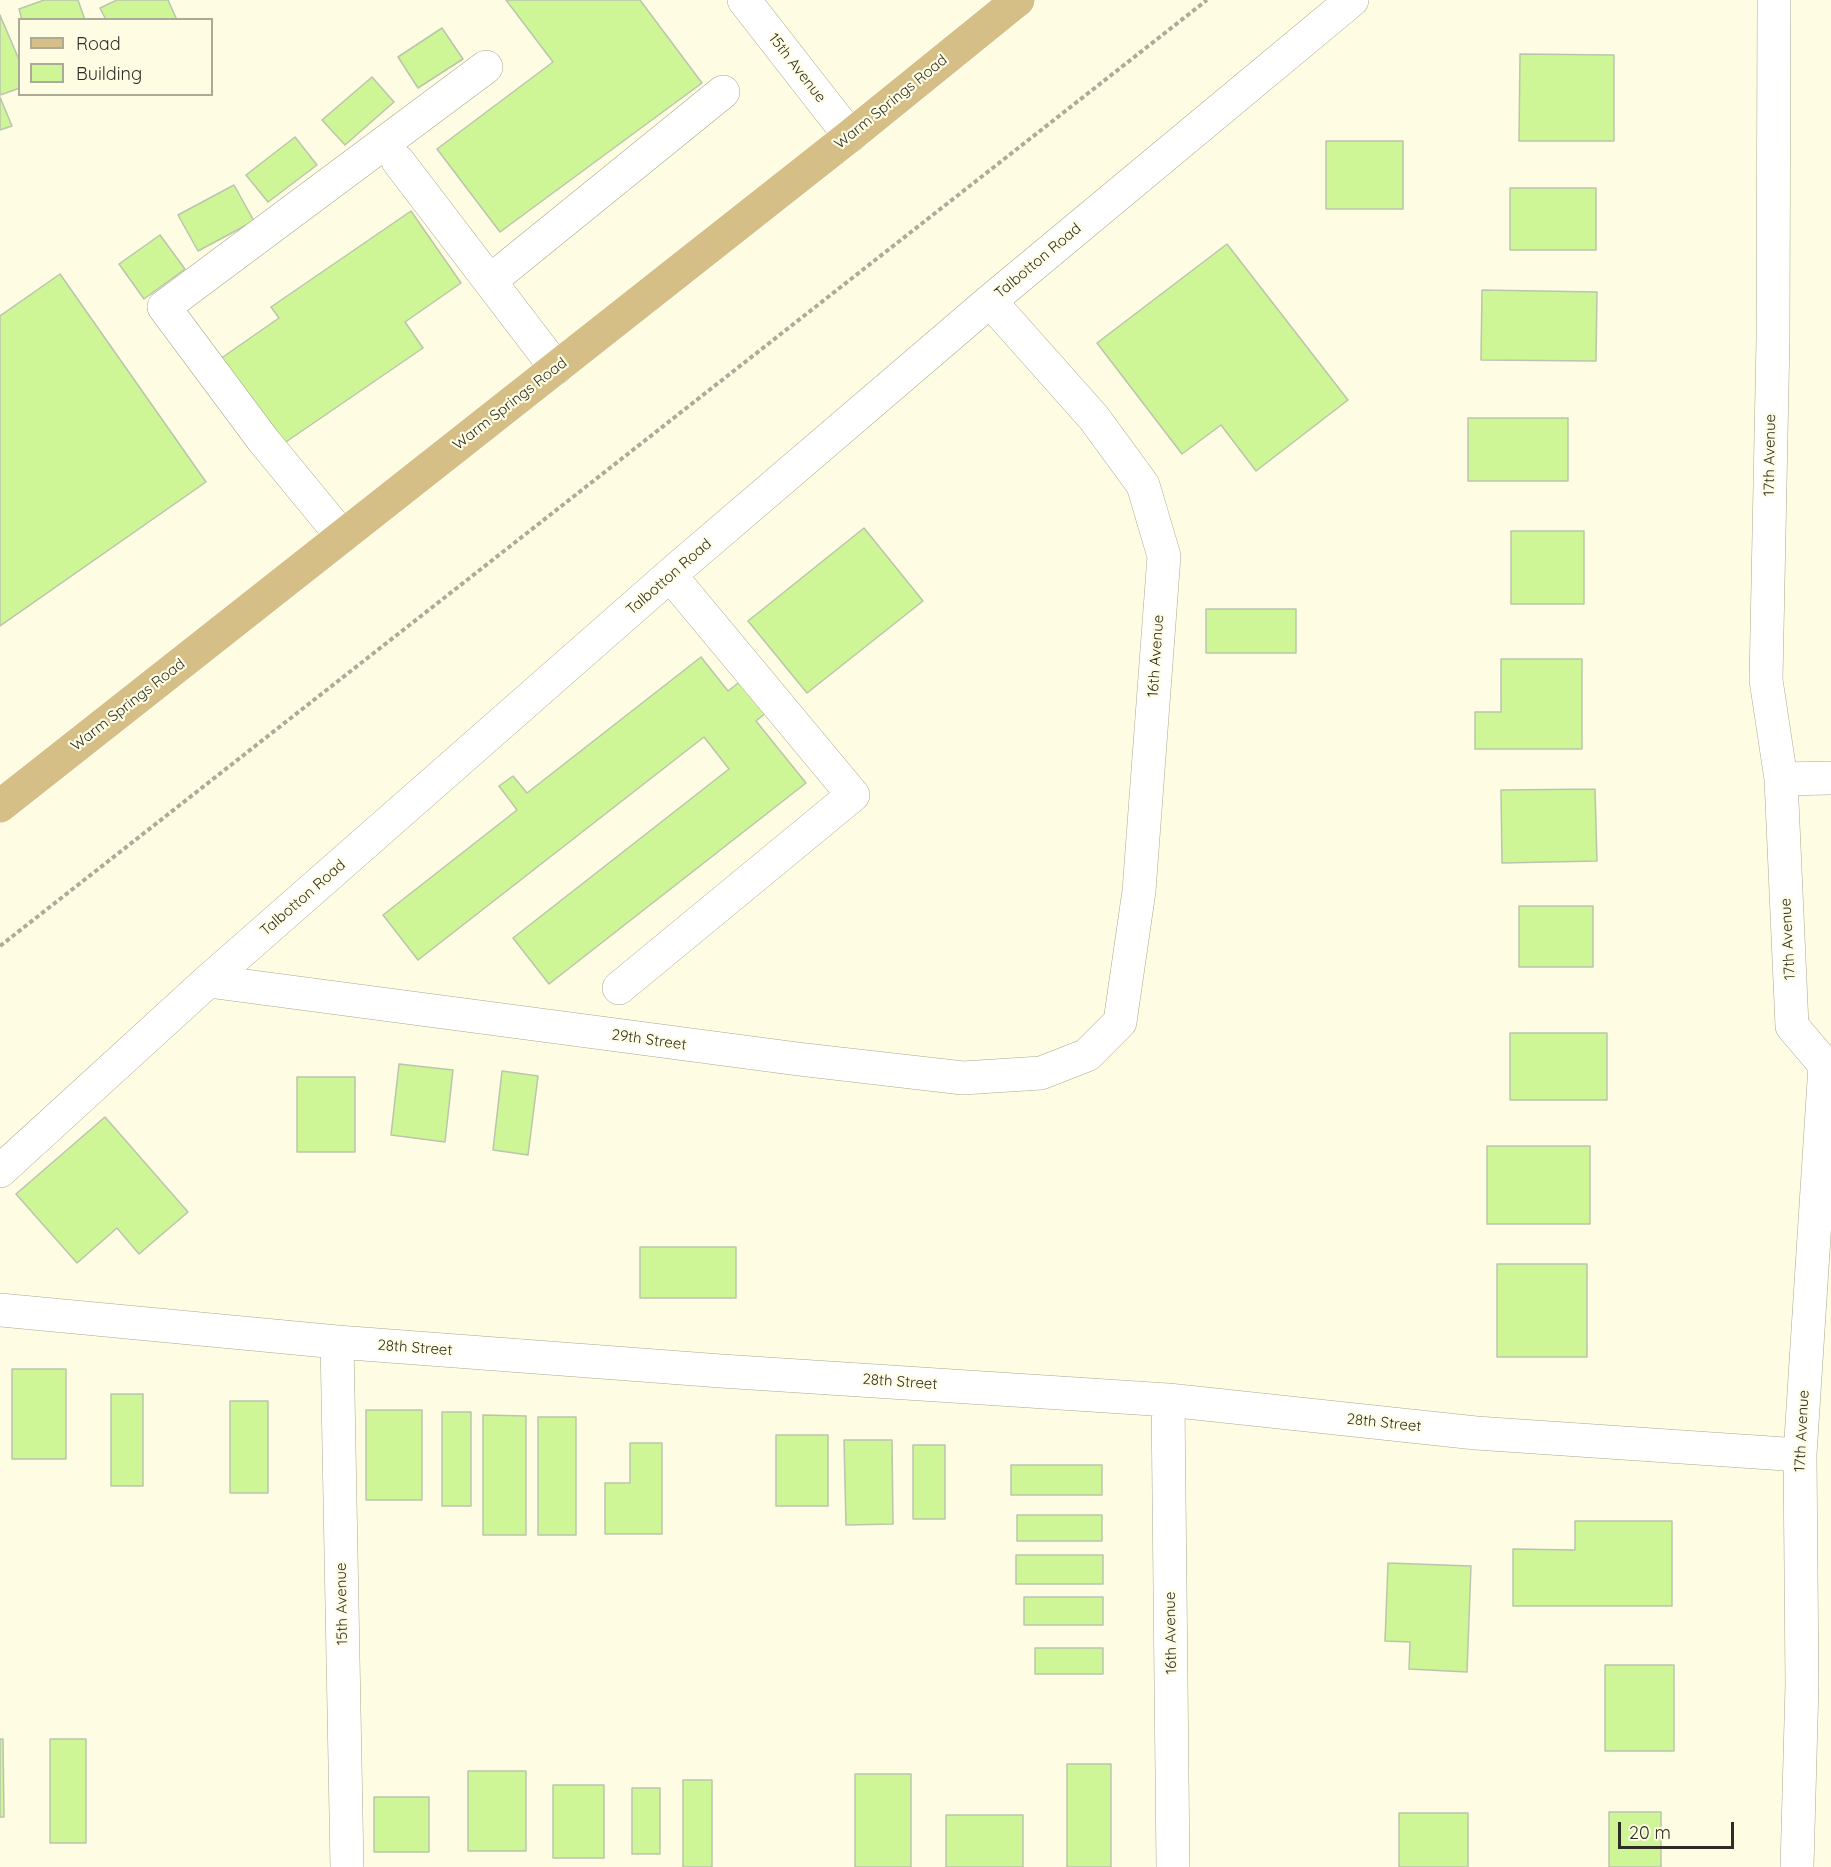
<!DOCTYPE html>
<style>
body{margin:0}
#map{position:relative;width:1831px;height:1867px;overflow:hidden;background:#fefde4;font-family:Quicksand,sans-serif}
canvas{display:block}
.legend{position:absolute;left:18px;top:18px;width:195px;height:78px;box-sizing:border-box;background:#fefde4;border:2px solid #aaaa97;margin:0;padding:8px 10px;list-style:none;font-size:18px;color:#2d2d23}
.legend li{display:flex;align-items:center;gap:12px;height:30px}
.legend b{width:30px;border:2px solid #aaaa97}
.scale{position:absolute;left:1618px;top:1822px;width:116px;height:27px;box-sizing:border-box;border:3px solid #2d2d23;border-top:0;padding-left:8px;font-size:18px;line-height:21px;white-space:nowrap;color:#2d2d23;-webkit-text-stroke:4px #fefde4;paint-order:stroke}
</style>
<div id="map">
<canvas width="1831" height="1867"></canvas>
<ul class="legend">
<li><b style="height:8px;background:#d6bf86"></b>Road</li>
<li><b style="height:16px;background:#cef696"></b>Building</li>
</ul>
<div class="scale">20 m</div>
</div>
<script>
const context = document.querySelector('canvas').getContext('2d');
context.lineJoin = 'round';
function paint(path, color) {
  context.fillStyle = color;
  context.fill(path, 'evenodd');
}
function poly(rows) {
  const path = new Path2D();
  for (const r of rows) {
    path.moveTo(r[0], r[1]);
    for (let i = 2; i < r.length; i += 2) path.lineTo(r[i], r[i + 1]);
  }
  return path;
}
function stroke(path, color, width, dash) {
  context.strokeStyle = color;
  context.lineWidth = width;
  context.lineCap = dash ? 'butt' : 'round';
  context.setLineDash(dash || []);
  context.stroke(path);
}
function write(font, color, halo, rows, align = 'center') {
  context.font = font + ' Quicksand,sans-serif';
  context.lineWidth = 4.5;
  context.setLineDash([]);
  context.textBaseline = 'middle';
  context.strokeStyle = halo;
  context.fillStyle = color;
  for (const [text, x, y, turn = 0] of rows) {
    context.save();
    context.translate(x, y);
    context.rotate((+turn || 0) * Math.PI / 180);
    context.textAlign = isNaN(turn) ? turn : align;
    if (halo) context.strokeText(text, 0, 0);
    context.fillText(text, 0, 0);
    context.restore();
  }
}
const building = poly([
 [44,0,78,0,85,20,22,20,19,9,44,0],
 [117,0,168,0,177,20,106,20,100,8,117,0],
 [506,0,640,0,702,83,500,232,437,149,553,62,506,0],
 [0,15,20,62,20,88,0,95,0,15],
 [442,28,463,59,418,88,398,57,442,28],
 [1520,54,1614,55,1614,141,1519,141,1520,54],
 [372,77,394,102,345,145,322,120,372,77],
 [0,97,12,126,0,130,0,97],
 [295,137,317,165,268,202,246,175,295,137],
 [1326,141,1403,141,1403,209,1326,209,1326,141],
 [234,185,254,221,198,251,178,215,234,185],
 [1510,188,1596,188,1596,250,1510,250,1510,188],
 [411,211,461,283,405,322,423,348,280,446,220,359,279,318,271,307,411,211],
 [160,235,185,269,144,299,119,264,160,235],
 [1227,244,1348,400,1256,471,1221,425,1182,454,1097,343,1227,244],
 [60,274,206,482,0,626,0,316,60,274],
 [1482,290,1597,292,1596,361,1481,360,1482,290],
 [1468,418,1568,418,1568,481,1468,481,1468,418],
 [864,528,923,601,807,693,748,621,864,528],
 [1511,531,1584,531,1584,604,1511,604,1511,531],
 [1206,609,1296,609,1296,653,1206,653,1206,609],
 [701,657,728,691,742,680,767,712,756,721,806,783,549,984,513,938,729,769,704,737,418,960,383,915,517,810,499,786,513,776,527,793,701,657],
 [1501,659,1582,659,1582,749,1475,749,1475,712,1501,712,1501,659],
 [1595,789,1597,861,1502,863,1501,790,1595,789],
 [1519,906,1593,906,1593,967,1519,967,1519,906],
 [1510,1033,1607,1033,1607,1100,1510,1100,1510,1033],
 [399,1064,453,1070,445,1142,391,1135,399,1064],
 [502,1071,538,1076,528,1155,493,1150,502,1071],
 [297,1077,355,1077,355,1152,297,1152,297,1077],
 [105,1117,188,1212,139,1254,117,1228,77,1263,16,1194,105,1117],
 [1487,1146,1590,1146,1590,1224,1487,1224,1487,1146],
 [640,1247,736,1247,736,1298,640,1298,640,1247],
 [1497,1264,1587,1264,1587,1357,1497,1357,1497,1264],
 [12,1369,66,1369,66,1459,12,1459,12,1369],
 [111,1394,143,1394,143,1486,111,1486,111,1394],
 [230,1401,268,1401,268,1493,230,1493,230,1401],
 [366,1410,422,1410,422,1500,366,1500,366,1410],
 [442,1412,471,1412,471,1506,442,1506,442,1412],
 [483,1415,526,1416,526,1535,483,1535,483,1415],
 [538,1417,576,1417,576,1535,538,1535,538,1417],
 [776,1435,828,1435,828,1506,776,1506,776,1435],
 [844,1440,892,1440,893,1524,846,1525,844,1440],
 [630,1443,662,1443,662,1534,605,1534,605,1483,630,1483,630,1443],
 [913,1445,945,1445,945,1519,913,1519,913,1445],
 [1011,1465,1102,1465,1102,1495,1011,1495,1011,1465],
 [1017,1515,1102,1515,1102,1541,1017,1541,1017,1515],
 [1575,1521,1672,1521,1672,1606,1513,1606,1513,1549,1575,1550,1575,1521],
 [1016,1555,1103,1555,1103,1584,1016,1584,1016,1555],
 [1388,1563,1471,1566,1467,1672,1409,1669,1410,1642,1385,1641,1388,1563],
 [1024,1597,1103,1597,1103,1625,1024,1625,1024,1597],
 [1035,1648,1103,1648,1103,1674,1035,1674,1035,1648],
 [1605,1665,1674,1665,1674,1751,1605,1751,1605,1665],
 [0,1739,3,1739,4,1817,0,1817,0,1739],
 [50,1739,86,1739,86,1843,50,1843,50,1739],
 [1067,1764,1111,1764,1111,1867,1067,1867,1067,1764],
 [468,1771,526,1771,526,1851,468,1851,468,1771],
 [855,1774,911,1774,911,1867,855,1867,855,1774],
 [683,1780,712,1780,712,1867,683,1867,683,1780],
 [553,1785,604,1785,604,1858,553,1858,553,1785],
 [632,1788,660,1788,660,1854,632,1854,632,1788],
 [374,1797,429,1797,429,1852,374,1852,374,1797],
 [1609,1812,1661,1812,1661,1867,1609,1867,1609,1812],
 [1399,1813,1468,1813,1468,1867,1399,1867,1399,1813],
 [946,1815,1023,1815,1023,1867,946,1867,946,1815]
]);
const path = poly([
 [0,946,1207,0]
]);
const minor = poly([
 [744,0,850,136],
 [1774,0,1773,339,1766,680,1781,779,1792,1026,1825,1065,1800,1455,1802,1684,1797,1867],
 [398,161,556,368],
 [490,281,723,92],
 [342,536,263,440,164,307,486,67],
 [1781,779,1831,778],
 [208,981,798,1059,963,1078,1041,1073,1087,1055,1120,1022,1139,891,1164,556,1143,485,1094,418,990,301],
 [619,988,853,795,670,575],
 [0,1171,208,981,677,569,990,301,1352,0],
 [0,1310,337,1342,721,1371,1168,1400,1476,1433,1800,1455],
 [337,1342,347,1867],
 [1168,1400,1173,1867]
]);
const major = poly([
 [0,806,850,136,1018,0]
]);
const streetNames = [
 ["15th Avenue",797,68,52],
 ["Warm Springs Road",891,102,-39],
 ["Talbotton Road",1038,261,-40],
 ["Warm Springs Road",510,404,-38],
 ["17th Avenue",1770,455,-89],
 ["Talbotton Road",669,577,-41],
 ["16th Avenue",1156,656,-86],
 ["Warm Springs Road",128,705,-38],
 ["Talbotton Road",303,898,-41],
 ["17th Avenue",1788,939,-93],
 ["29th Street",649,1040,8],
 ["28th Street",415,1348,4],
 ["28th Street",900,1382,4],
 ["28th Street",1384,1423,6],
 ["17th Avenue",1802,1431,-87],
 ["15th Avenue",342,1604,-91],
 ["16th Avenue",1171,1633,-91]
];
paint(building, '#cef696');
stroke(building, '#bbc5ae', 1.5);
stroke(minor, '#a9a890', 34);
stroke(major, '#fff', 34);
stroke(path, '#adac99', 4, [4.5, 3]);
stroke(minor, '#fff', 33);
stroke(major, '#d6bf86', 33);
write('15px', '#2d2d23', '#fefde4', streetNames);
</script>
